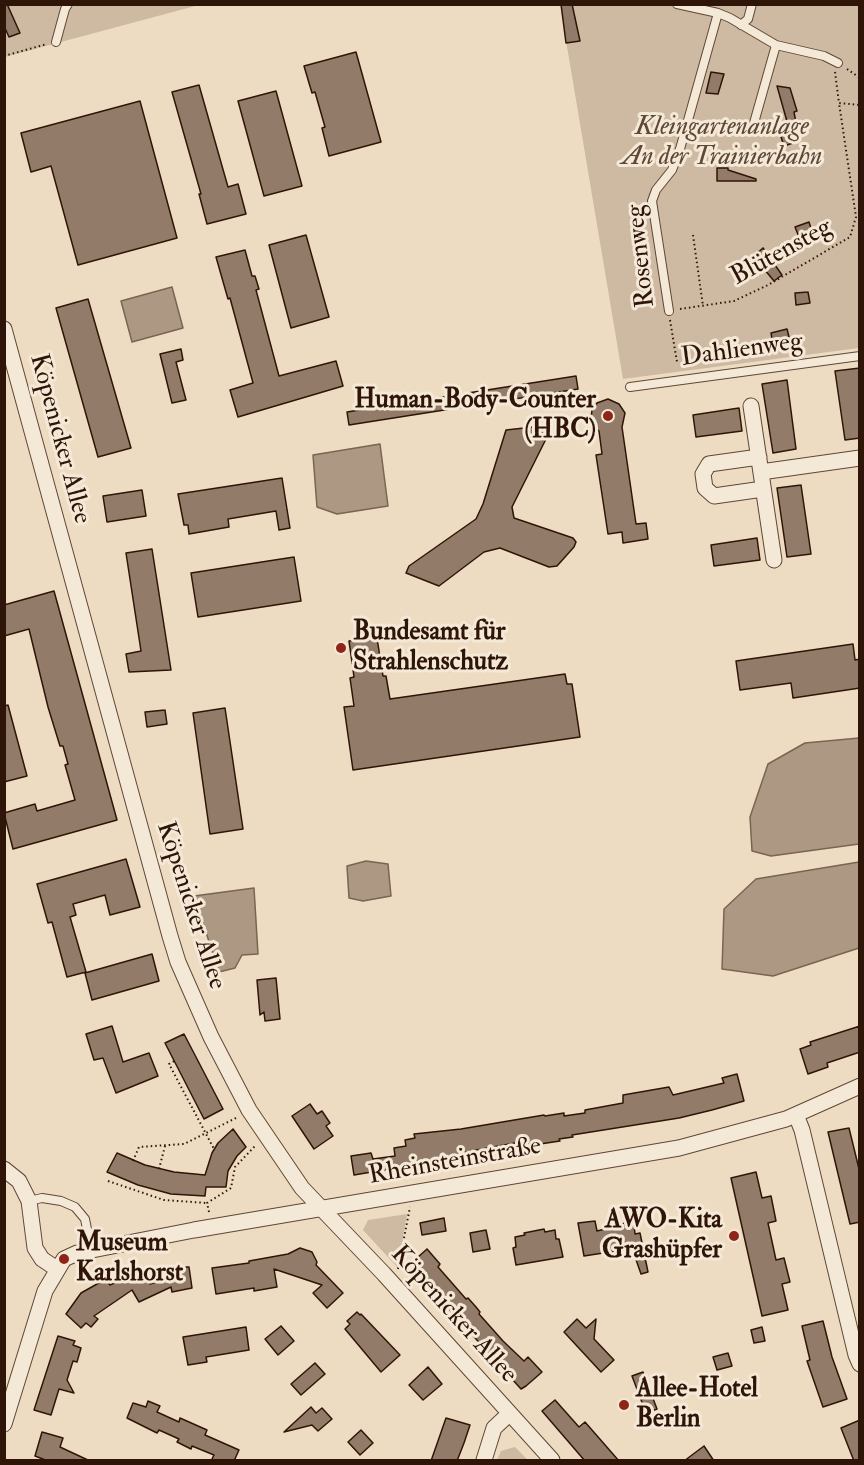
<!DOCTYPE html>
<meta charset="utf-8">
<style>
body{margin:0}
#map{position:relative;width:864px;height:1465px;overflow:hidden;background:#eedcc2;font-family:"IM FELL Double Pica",serif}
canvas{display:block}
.frame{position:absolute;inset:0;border:6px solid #2f1508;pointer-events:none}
</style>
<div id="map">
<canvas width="864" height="1465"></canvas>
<div class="frame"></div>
</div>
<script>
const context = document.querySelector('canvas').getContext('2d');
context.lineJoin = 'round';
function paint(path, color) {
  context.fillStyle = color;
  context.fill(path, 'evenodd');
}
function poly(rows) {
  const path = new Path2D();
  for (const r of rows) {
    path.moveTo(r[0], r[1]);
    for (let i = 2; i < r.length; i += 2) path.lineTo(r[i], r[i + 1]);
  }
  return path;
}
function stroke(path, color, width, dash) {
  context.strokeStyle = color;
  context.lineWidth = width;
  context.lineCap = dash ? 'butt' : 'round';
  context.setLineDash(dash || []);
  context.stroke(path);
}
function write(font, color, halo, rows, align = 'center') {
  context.font = font + ' "IM FELL Double Pica",serif';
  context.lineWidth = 6;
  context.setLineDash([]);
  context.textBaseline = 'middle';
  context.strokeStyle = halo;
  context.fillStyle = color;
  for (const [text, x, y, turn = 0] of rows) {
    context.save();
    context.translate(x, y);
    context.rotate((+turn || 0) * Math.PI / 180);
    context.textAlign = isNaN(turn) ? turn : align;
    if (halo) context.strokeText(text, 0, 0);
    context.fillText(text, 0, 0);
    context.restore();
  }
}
const green = poly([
 [5,5,199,5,5,57],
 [560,5,859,5,859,348,623,379],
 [407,1214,398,1268,363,1230,368,1220],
 [515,1447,528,1460,497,1460,501,1451]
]);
const water = poly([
 [172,287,183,328,132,342,121,301,172,287],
 [380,444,388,506,337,514,317,507,313,455,380,444],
 [859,738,859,844,771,856,752,851,750,817,768,764,805,743,859,738],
 [366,861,388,864,391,896,363,901,349,898,347,866,366,861],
 [859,862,859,948,773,976,722,969,724,909,756,879,859,862],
 [254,888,258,954,242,955,235,968,219,972,194,896,254,888]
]);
const building = poly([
 [4,4,7,4,20,33,9,37,4,26,4,4],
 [561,4,572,4,580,41,566,43,561,4],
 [356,52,381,142,329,156,322,128,325,127,315,92,312,93,304,66,356,52],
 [711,72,724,74,718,94,706,93,711,72],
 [199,85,228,187,238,184,246,214,207,224,199,194,201,194,172,92,199,85],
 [777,86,790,88,797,111,794,112,796,123,788,125,777,86],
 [276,91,302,186,264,196,238,101,276,91],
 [140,101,177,238,78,265,51,166,31,172,21,133,140,101],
 [792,130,796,142,784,146,780,134,792,130],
 [717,168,728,168,728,170,756,179,756,181,717,181,717,168],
 [809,222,814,238,801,242,795,227,809,222],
 [306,235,329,317,291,328,269,245,306,235],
 [763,248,782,275,774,281,755,258,755,255,763,248],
 [245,250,252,276,255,276,259,289,256,290,279,376,336,361,343,386,238,417,230,390,253,383,230,298,228,299,216,257,245,250],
 [808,292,810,303,796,305,795,293,808,292],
 [88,299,131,448,98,457,56,308,88,299],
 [787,329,790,341,773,345,771,333,787,329],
 [181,349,183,360,176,362,186,400,172,403,160,354,181,349],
 [860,368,860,438,845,440,835,371,860,368],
 [576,376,578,389,349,425,347,412,576,376],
 [787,380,796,449,773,453,762,384,787,380],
 [608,399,619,404,625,413,622,427,636,524,646,523,648,539,623,543,622,532,608,534,596,455,602,454,599,431,593,426,591,418,592,410,597,403,608,399],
 [739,408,742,431,696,437,693,415,739,408],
 [542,426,548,432,547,437,512,507,514,518,573,538,576,542,574,547,557,566,549,567,500,548,484,552,439,586,406,573,409,566,476,519,483,504,506,430,542,426],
 [282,478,290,528,279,530,276,511,228,519,229,527,189,534,188,525,184,525,178,494,282,478],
 [801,485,811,554,787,557,777,488,801,485],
 [142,490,146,516,107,522,103,496,142,490],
 [757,538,760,560,714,566,711,545,757,538],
 [152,549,171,670,129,672,126,654,141,651,126,553,152,549],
 [294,557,301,601,198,617,191,573,294,557],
 [54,591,117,820,13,849,4,813,35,804,37,811,75,800,65,765,68,764,63,746,60,746,48,707,29,629,4,636,4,605,54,591],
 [377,638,383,676,386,676,390,699,565,674,567,684,572,684,580,737,353,770,344,707,354,706,350,678,354,677,349,641,377,638],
 [853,644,855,660,860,659,860,688,793,698,791,683,740,690,736,661,853,644],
 [8,705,27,776,4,782,4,706,8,705],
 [225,708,243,829,210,834,193,713,225,708],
 [165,710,167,724,147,727,145,712,165,710],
 [126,859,140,907,110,915,105,895,73,904,76,915,70,917,86,972,67,977,52,922,48,923,37,884,126,859],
 [152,954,159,981,92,1000,85,973,152,954],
 [276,978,280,1019,265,1021,264,1012,260,1015,257,980,276,978],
 [112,1026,123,1062,149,1053,158,1076,116,1093,103,1058,94,1060,86,1034,112,1026],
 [860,1026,860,1052,827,1063,828,1067,808,1074,800,1049,811,1045,810,1042,860,1026],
 [184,1034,223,1109,204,1119,165,1043,184,1034],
 [737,1074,744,1101,712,1110,679,1118,572,1135,573,1137,559,1139,560,1141,540,1144,540,1142,532,1144,526,1143,526,1141,466,1152,466,1156,354,1175,351,1156,371,1153,373,1159,395,1156,394,1148,406,1146,405,1140,415,1138,414,1134,461,1129,544,1115,545,1116,564,1113,564,1116,585,1113,585,1110,623,1103,623,1095,669,1087,673,1095,724,1083,722,1078,737,1074],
 [310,1104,317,1114,322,1111,330,1123,326,1126,333,1136,314,1149,292,1116,310,1104],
 [849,1128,860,1173,860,1222,850,1224,828,1132,849,1128],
 [233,1129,246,1147,237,1156,228,1171,226,1187,206,1187,205,1196,171,1194,138,1185,107,1172,117,1153,145,1165,174,1172,205,1175,212,1153,218,1143,233,1129],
 [756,1172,762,1198,771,1196,776,1221,768,1223,776,1260,784,1258,790,1282,782,1284,788,1310,762,1316,731,1178,756,1172],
 [444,1218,446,1231,422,1235,420,1223,444,1218],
 [595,1221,597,1231,621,1225,627,1221,634,1225,635,1234,640,1233,648,1272,641,1274,633,1251,617,1254,616,1251,584,1256,578,1223,595,1221],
 [544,1229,545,1232,555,1230,556,1239,559,1239,563,1257,516,1265,513,1248,516,1247,515,1237,525,1235,524,1233,544,1229],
 [486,1230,490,1249,473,1252,470,1233,486,1230],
 [300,1248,312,1252,317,1262,316,1265,343,1293,327,1308,313,1293,322,1285,274,1269,277,1287,254,1291,254,1288,216,1294,212,1268,249,1263,249,1261,288,1254,300,1248],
 [427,1249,440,1264,438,1267,466,1299,468,1298,476,1307,480,1312,479,1314,503,1341,524,1361,528,1357,542,1372,526,1386,521,1389,432,1290,435,1287,416,1265,419,1262,417,1258,427,1249],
 [176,1267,189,1267,192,1288,172,1292,171,1287,139,1302,132,1290,94,1316,98,1319,91,1327,86,1323,81,1328,66,1314,81,1293,106,1279,110,1285,143,1269,150,1284,169,1278,170,1268,176,1267],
 [357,1312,360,1315,361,1314,400,1355,381,1372,345,1329,350,1324,347,1321,357,1312],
 [577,1319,586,1328,596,1319,594,1339,614,1360,601,1372,564,1332,577,1319],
 [823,1321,832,1357,847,1399,823,1407,807,1361,810,1360,802,1326,823,1321],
 [281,1326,294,1341,278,1355,265,1339,281,1326],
 [246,1327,249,1350,206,1357,207,1362,188,1365,183,1337,246,1327],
 [762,1327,765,1341,754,1343,751,1330,762,1327],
 [58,1336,75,1341,73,1345,81,1348,77,1362,73,1361,67,1380,74,1393,59,1389,51,1415,34,1410,58,1336],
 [728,1353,732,1366,717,1370,713,1357,728,1353],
 [315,1363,325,1374,301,1395,291,1384,315,1363],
 [428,1367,442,1384,423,1400,409,1385,428,1367],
 [643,1372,657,1409,646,1413,632,1376,643,1372],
 [555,1400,579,1427,585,1422,619,1461,585,1461,542,1411,555,1400],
 [148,1401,160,1406,157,1412,179,1422,180,1418,207,1430,205,1435,239,1450,234,1461,211,1461,214,1455,192,1446,191,1449,177,1442,179,1439,159,1430,157,1433,127,1418,133,1403,146,1407,148,1401],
 [311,1407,316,1413,322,1408,332,1419,318,1431,312,1425,284,1432,311,1407],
 [446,1418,470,1425,464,1443,457,1461,431,1461,446,1418],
 [860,1420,860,1461,854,1461,841,1428,860,1420],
 [361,1430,373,1443,360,1455,348,1442,361,1430],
 [42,1432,63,1438,60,1447,90,1461,48,1461,35,1456,42,1432],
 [704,1446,714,1461,684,1461,704,1446]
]);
const path = poly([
 [4,56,47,44],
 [847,69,860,78],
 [835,72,839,103,860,105],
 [693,235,703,306],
 [680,309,734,301,768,285,850,237,856,217,839,103],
 [670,320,677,362],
 [174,1061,169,1064,214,1149],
 [133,1161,139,1147,184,1144,236,1118],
 [159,1169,165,1146],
 [108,1181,164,1200,207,1203],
 [209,1212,207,1203,231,1188,235,1167,256,1145],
 [398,1269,410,1207]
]);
const lane = poly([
 [677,4,718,13,730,18,776,45,824,56,838,63],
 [741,25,748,19,752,4],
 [56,42,65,9,68,4],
 [752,130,776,45],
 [669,311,652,201,656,190,672,170,680,149,718,13],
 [630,387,860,356],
 [29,1201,42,1198,61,1201,75,1207,85,1219,91,1249]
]);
const street = poly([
 [4,329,170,936,178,962,211,1037,249,1110,302,1188,384,1274,552,1460],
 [751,406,774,560],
 [759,457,709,464,703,474,705,488,714,496,763,489],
 [761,472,860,458],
 [796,1115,802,1130,856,1355,860,1364],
 [4,1169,19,1181,29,1201,35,1248,42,1259,57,1269],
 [4,1424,45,1291,64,1259,77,1253,194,1230,679,1148,786,1119,860,1086],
 [484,1460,494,1428,509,1414]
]);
const markers = [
 [608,416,6,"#8f2418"],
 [341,648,6,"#8f2418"],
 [734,1236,6,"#8f2418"],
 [64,1259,6,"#8f2418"],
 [624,1405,6,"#8f2418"]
];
const parkNames = [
 ["Kleingartenanlage",722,128],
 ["An der Trainierbahn",722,158]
];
const streetNames = [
 ["Blütensteg",782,253,-29],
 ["Rosenweg",642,256,-96],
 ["Dahlienweg",742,351,-8],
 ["Köpenicker Allee",59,439,75],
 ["Köpenicker Allee",190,906,72],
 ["Rheinsteinstraße",455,1162,-10],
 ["Köpenicker Allee",453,1315,48]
];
const poiNames = [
 ["Human-Body-Counter",596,401,"right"],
 ["(HBC)",596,431,"right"],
 ["Bundesamt für",353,633],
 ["Strahlenschutz",353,663],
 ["AWO-Kita",722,1221,"right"],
 ["Grashüpfer",722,1251,"right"],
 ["Museum",76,1244],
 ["Karlshorst",76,1274],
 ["Allee-Hotel",636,1390],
 ["Berlin",636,1420]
];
paint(green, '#cebaa2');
paint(water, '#ad9883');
stroke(water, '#7b6452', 1.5);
paint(building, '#927c69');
stroke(building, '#2f1508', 1.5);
stroke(lane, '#5f4736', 10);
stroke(street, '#5f4736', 17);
stroke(path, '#2f1508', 2, [1.5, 3]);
stroke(lane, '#f4e8d7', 8);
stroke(street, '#f4e8d7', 15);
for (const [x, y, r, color] of markers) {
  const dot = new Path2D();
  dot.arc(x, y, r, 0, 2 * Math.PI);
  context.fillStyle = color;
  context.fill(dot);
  stroke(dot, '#f4e8d7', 2);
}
write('italic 26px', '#5f4736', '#f4e8d7', parkNames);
write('26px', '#2f1508', '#f4e8d7', streetNames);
write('bold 26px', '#2f1508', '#f4e8d7', poiNames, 'left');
</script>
